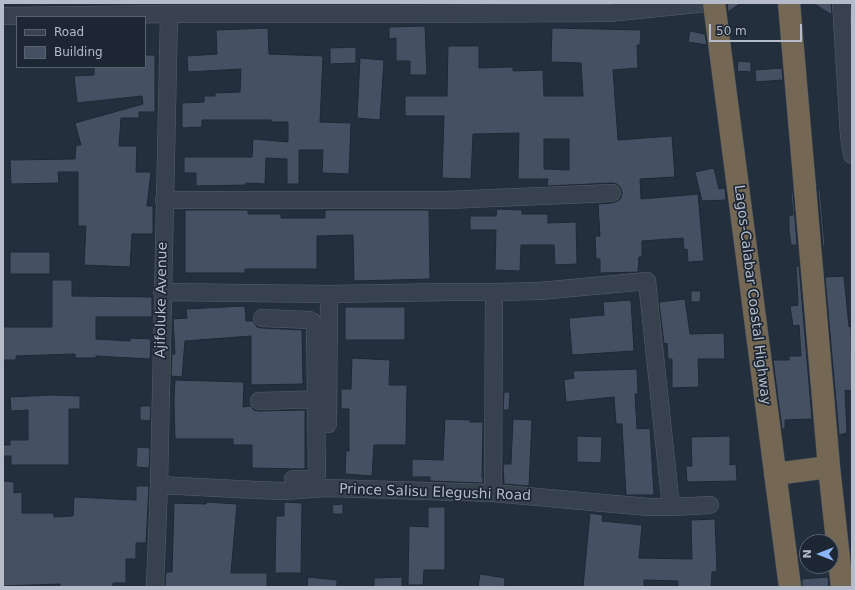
<!DOCTYPE html>
<style>
body{margin:0}
#map{position:relative;width:855px;height:590px;overflow:hidden;background:#242f3e;font-family:"DejaVu Sans",sans-serif}
canvas{display:block}
.frame{position:absolute;inset:0;border:4px solid #b4bcc9;pointer-events:none}
.legend{position:absolute;left:16px;top:16px;width:130px;height:52px;box-sizing:border-box;background:#1d2633;border:1px solid #59626f;margin:0;padding:5px 7px;list-style:none;font-size:12px;color:#b4bcc9}
.legend li{display:flex;align-items:center;gap:8px;height:20px}
.legend b{width:20px;border:1px solid #59626f}
.north{position:absolute;left:799px;top:534px;width:40px;height:40px;box-sizing:border-box;background:#1d2633;border:1px solid #59626f;border-radius:50%;rotate:270deg;font-size:11px;font-weight:700;line-height:16px;text-align:center;color:#b4bcc9}
.north::after{content:'';display:block;margin:auto;width:14px;height:18px;background:#8ab4f8;clip-path:polygon(50% 0,100% 100%,50% 72%,0 100%)}
.scale{position:absolute;left:709px;top:24px;width:93px;height:18px;box-sizing:border-box;border:2px solid #b4bcc9;border-top:0;padding-left:5px;font-size:12px;line-height:14px;white-space:nowrap;color:#b4bcc9;-webkit-text-stroke:3px #1d2633;paint-order:stroke}
</style>
<div id="map">
<canvas width="855" height="590"></canvas>
<div class="frame"></div>
<ul class="legend">
<li><b style="height:5px;background:#38414e"></b>Road</li>
<li><b style="height:11px;background:#455162"></b>Building</li>
</ul>
<div class="north">N</div>
<div class="scale">50 m</div>
</div>
<script>
const context = document.querySelector('canvas').getContext('2d');
context.lineJoin = 'round';
function paint(path, color) {
  context.fillStyle = color;
  context.fill(path, 'evenodd');
}
function poly(rows) {
  const path = new Path2D();
  for (const r of rows) {
    path.moveTo(r[0], r[1]);
    for (let i = 2; i < r.length; i += 2) path.lineTo(r[i], r[i + 1]);
  }
  return path;
}
function stroke(path, color, width, dash) {
  context.strokeStyle = color;
  context.lineWidth = width;
  context.lineCap = dash ? 'butt' : 'round';
  context.setLineDash(dash || []);
  context.stroke(path);
}
function write(font, color, halo, rows, align = 'center') {
  context.font = font + ' "DejaVu Sans",sans-serif';
  context.lineWidth = 3.5;
  context.setLineDash([]);
  context.textBaseline = 'middle';
  context.strokeStyle = halo;
  context.fillStyle = color;
  for (const [text, x, y, turn = 0] of rows) {
    context.save();
    context.translate(x, y);
    context.rotate((+turn || 0) * Math.PI / 180);
    context.textAlign = isNaN(turn) ? turn : align;
    if (halo) context.strokeText(text, 0, 0);
    context.fillText(text, 0, 0);
    context.restore();
  }
}
const building = poly([
 [727,3,741,3,728,12,727,3],
 [813,3,831,3,832,15,813,3],
 [425,26,427,75,410,75,410,61,396,61,396,38,389,39,389,27,425,26],
 [268,28,269,54,323,56,320,122,351,123,349,174,322,173,323,150,299,150,299,184,287,184,287,159,266,158,265,184,246,183,246,185,196,186,196,173,184,173,184,157,252,157,253,139,288,142,288,122,271,122,271,120,202,120,202,127,183,128,182,126,182,103,204,102,204,96,215,96,215,93,240,92,241,69,188,72,187,56,217,54,216,30,268,28],
 [552,28,641,30,640,45,637,45,638,68,613,70,618,140,672,136,675,177,640,179,641,199,698,194,704,261,688,262,687,249,684,250,683,238,642,241,642,257,639,257,638,272,600,273,600,259,596,259,595,236,600,236,598,204,612,203,618,201,621,198,622,193,621,188,617,184,612,183,547,186,548,179,518,179,519,133,473,134,471,179,442,178,444,116,405,116,405,96,447,96,448,46,479,46,479,68,513,67,513,71,543,70,544,96,583,96,581,63,551,62,552,28],
 [544,139,569,139,569,170,544,169,544,139],
 [690,31,705,34,707,45,688,42,690,31],
 [356,47,356,63,330,64,330,48,356,47],
 [145,55,155,55,155,112,139,112,139,118,121,118,119,146,137,146,136,172,151,172,147,206,153,206,153,234,132,234,130,267,84,265,86,226,78,226,78,172,58,172,59,183,11,184,10,160,75,159,76,145,81,145,75,123,143,104,142,96,77,103,74,76,94,75,94,67,145,67,145,55],
 [360,58,384,60,380,120,357,118,360,58],
 [738,61,751,62,751,72,737,71,738,61],
 [782,68,783,80,756,82,755,70,782,68],
 [714,168,719,189,725,188,726,200,702,201,695,172,714,168],
 [818,189,820,189,825,247,823,247,818,189],
 [791,192,793,192,797,245,791,245,789,230,789,215,793,215,791,192],
 [497,209,522,210,522,214,548,214,548,223,576,222,577,264,555,265,554,245,521,245,520,271,495,270,496,230,470,230,470,216,496,216,497,209],
 [185,210,248,210,248,214,281,214,281,218,325,218,325,210,429,210,430,279,354,281,353,235,317,236,317,269,245,269,245,273,185,273,185,210],
 [10,252,50,252,50,274,10,274,10,252],
 [796,266,799,266,812,419,785,420,785,429,782,429,773,360,789,360,789,356,801,356,799,325,793,326,790,306,798,305,796,266],
 [844,276,849,327,851,326,852,391,845,390,847,433,839,435,825,277,844,276],
 [52,280,72,280,72,296,152,297,152,317,96,317,96,339,130,341,130,338,151,339,150,359,96,356,96,358,75,358,75,354,16,356,16,360,3,360,3,327,52,327,52,280],
 [691,291,701,291,700,302,691,302,691,291],
 [685,299,690,334,724,333,725,359,698,359,699,387,672,388,672,359,668,359,667,343,664,344,659,302,685,299],
 [631,300,634,351,572,355,569,318,604,315,603,302,631,300],
 [245,306,246,321,253,321,257,327,262,328,302,330,303,384,251,385,251,336,185,341,182,377,171,376,172,354,175,354,173,319,187,318,186,309,245,306],
 [345,307,405,307,405,340,345,340,345,307],
 [352,358,390,360,389,385,407,385,406,445,374,445,372,476,345,474,346,451,349,451,349,409,341,409,341,389,351,389,352,358],
 [637,369,638,394,635,394,637,429,650,428,654,495,626,495,622,424,616,424,614,397,566,402,564,380,574,378,573,371,637,369],
 [175,380,244,382,243,407,251,406,254,410,259,411,305,410,305,469,252,468,252,445,233,445,233,439,175,439,174,400,175,380],
 [504,392,510,392,509,410,503,410,504,392],
 [52,395,80,396,80,409,69,409,69,465,11,465,11,456,3,456,3,445,10,445,10,440,28,440,28,410,11,411,10,397,52,395],
 [140,406,151,406,150,421,140,420,140,406],
 [445,419,470,420,470,422,483,422,482,478,483,478,483,483,430,481,430,477,412,477,412,459,443,460,445,419],
 [513,419,532,420,529,486,504,484,503,464,511,464,513,419],
 [577,436,602,437,601,463,577,462,577,436],
 [730,436,730,465,736,464,737,481,687,482,686,466,692,466,691,437,730,436],
 [137,447,150,448,149,468,136,467,137,447],
 [3,481,14,482,14,493,22,492,22,513,54,513,54,517,73,516,74,497,136,500,136,486,149,486,146,543,136,543,136,559,126,559,126,583,113,583,113,587,60,587,60,584,3,586,3,481],
 [206,502,237,504,231,573,267,573,267,587,165,587,166,572,172,572,174,503,206,504,206,502],
 [284,502,302,503,301,573,275,573,276,516,284,516,284,502],
 [343,504,343,514,333,514,332,505,343,504],
 [428,507,445,507,445,570,424,570,423,585,408,585,409,526,428,527,428,507],
 [590,513,603,515,602,521,642,525,639,558,692,559,691,520,715,519,717,571,712,572,711,587,678,587,678,581,644,580,644,587,583,587,590,513],
 [480,574,505,578,504,587,478,587,480,574],
 [308,577,337,580,337,587,307,587,308,577],
 [402,577,402,587,374,587,374,578,402,577],
 [828,577,829,587,802,587,802,579,828,577]
]);
const minor = poly([
 [841,3,849,135,852,155],
 [3,16,169,14,392,14,609,13,707,3],
 [164,200,447,200,612,193],
 [162,292,329,294,449,292,494,292,540,291,647,281,671,507],
 [262,318,310,320,313,322,315,326,317,475,316,478,312,479,293,479],
 [259,401,326,399],
 [328,424,329,294],
 [159,485,256,490,284,491,327,488,493,493,648,507,671,507,710,505],
 [493,493,494,292],
 [155,587,159,485,169,14]
]);
const highway = poly([
 [714,3,790,587],
 [789,3,829,467,842,587],
 [775,474,829,467]
]);
const streetNames = [
 ["Lagos-Calabar Coastal Highway",752,295,83],
 ["Ajifoluke Avenue",162,300,-89],
 ["Prince Salisu Elegushi Road",435,493,2]
];
paint(building, '#455162');
stroke(building, '#1f2835', 1);
stroke(minor, '#565f6c', 18);
stroke(highway, '#434c59', 23);
stroke(minor, '#38414e', 17);
stroke(highway, '#746855', 22);
write('14px', '#b4bcc9', '#1d2633', streetNames);
</script>
